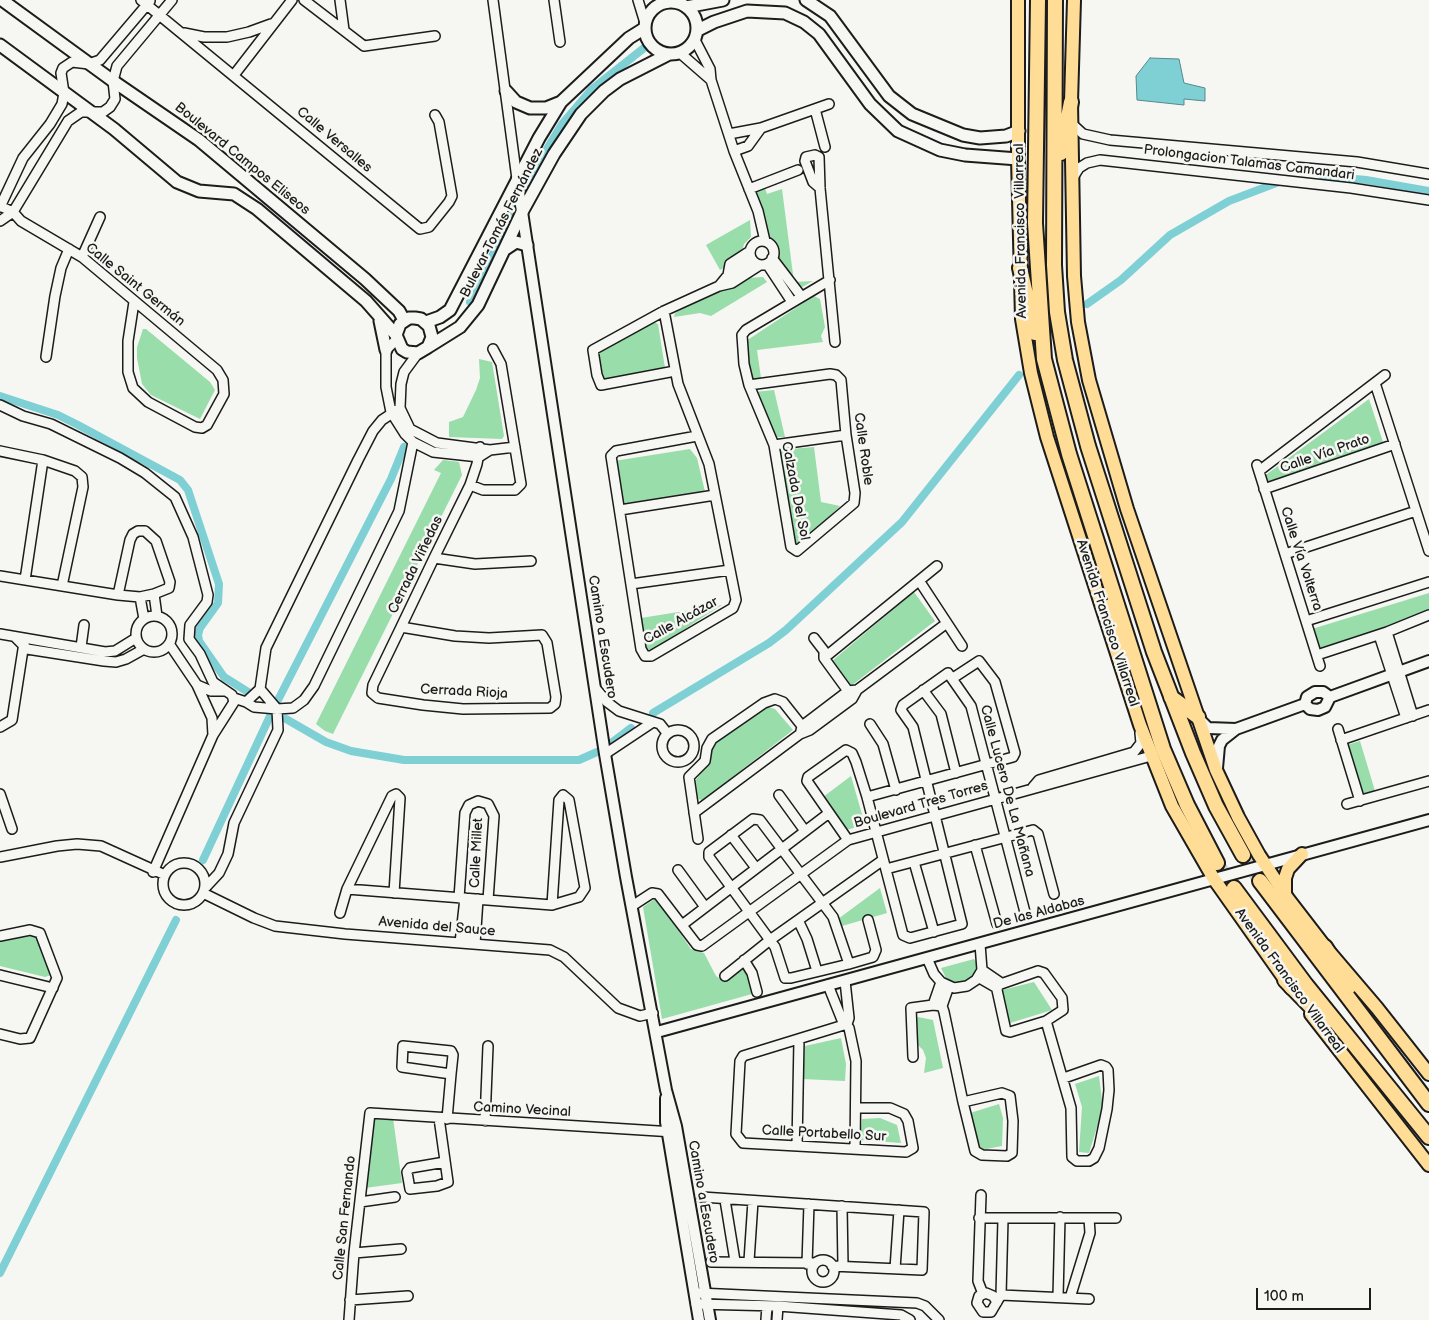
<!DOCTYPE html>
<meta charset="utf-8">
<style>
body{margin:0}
#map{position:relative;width:1429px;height:1320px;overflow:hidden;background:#f6f6f2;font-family:"Balsamiq Sans",sans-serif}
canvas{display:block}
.scale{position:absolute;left:1256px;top:1288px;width:115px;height:22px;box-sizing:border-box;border:2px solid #1c1c1c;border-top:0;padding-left:6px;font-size:15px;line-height:18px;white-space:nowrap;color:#1c1c1c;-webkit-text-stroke:4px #f6f6f2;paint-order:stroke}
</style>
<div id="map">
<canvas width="1429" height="1320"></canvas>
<div class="scale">100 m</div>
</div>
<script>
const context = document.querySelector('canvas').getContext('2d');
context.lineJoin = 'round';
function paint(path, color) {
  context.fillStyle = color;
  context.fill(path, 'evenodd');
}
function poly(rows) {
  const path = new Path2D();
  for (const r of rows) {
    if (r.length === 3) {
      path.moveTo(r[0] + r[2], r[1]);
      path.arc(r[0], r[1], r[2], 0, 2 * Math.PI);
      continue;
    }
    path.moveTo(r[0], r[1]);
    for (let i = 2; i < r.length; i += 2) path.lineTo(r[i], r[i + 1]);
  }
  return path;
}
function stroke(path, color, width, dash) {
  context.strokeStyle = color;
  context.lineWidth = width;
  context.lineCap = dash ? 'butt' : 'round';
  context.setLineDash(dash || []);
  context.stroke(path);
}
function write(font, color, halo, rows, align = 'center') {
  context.font = font + ' "Balsamiq Sans",sans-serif';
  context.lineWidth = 5;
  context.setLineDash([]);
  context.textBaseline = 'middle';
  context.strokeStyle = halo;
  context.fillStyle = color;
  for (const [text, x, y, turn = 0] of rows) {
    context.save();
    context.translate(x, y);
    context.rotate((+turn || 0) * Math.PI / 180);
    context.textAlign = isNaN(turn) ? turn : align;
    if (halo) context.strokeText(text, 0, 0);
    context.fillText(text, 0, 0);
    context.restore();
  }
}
const green = poly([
 [765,188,767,194,782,189,794,282,813,281,797,290,775,258,773,247,768,241,763,214,755,195,757,191],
 [750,220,751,237,744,244,740,260,720,270,706,245],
 [742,276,748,278,763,277,767,282,711,316,700,313,674,317,675,313],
 [814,296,820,299,825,327,821,336,823,342,757,350,761,378,751,380,746,341],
 [653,322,658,324,665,368,602,381,598,354],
 [143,329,146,329,210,382,215,390,200,419,151,395,142,384,137,358,137,347],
 [479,359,492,362,504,436,502,439,449,437,449,422,463,417,476,390,480,378],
 [774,390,785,437,773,437,754,392],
 [1369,399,1384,445,1265,484,1263,477],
 [814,447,821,502,840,506,802,545,794,542,779,450],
 [690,449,697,458,706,496,622,508,614,461],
 [443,460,459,462,462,475,333,734,325,731,316,724,441,473,434,470],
 [914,592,935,621,851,686,832,661],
 [1429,593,1429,610,1377,632,1318,651,1312,629],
 [722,605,652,650,644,649,641,618],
 [768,707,775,709,793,730,703,800,696,799,694,782,710,762,712,745],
 [1360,741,1375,791,1360,794,1344,746],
 [851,776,865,825,846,830,823,797],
 [880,888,887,913,842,926,838,919],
 [656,898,691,949,704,953,716,976,722,980,744,969,748,975,752,994,662,1019,643,907],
 [36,932,51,975,45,977,0,966,0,939],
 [974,959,978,964,976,974,962,983,953,982,946,978,941,968],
 [1034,982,1052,1010,1010,1023,1002,990],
 [918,1017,933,1020,943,1068,924,1073,926,1058,923,1050,917,1044,915,1019],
 [841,1038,846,1064,845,1081,802,1079,805,1046],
 [1099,1076,1103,1108,1089,1153,1079,1152,1082,1107,1075,1084],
 [999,1104,1003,1118,1002,1146,981,1150,970,1113],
 [371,1116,393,1118,402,1183,365,1188],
 [880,1118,897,1125,901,1143,860,1140,862,1119]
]);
const water = poly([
 [1150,58,1179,59,1184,83,1205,88,1205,101,1184,99,1184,105,1137,100,1136,76,1150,58]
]);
const canal = poly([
 [1323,176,1366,180,1429,191],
 [470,302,529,179,562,124,591,90,644,48],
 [1087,304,1121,280,1170,235,1229,201,1279,182],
 [0,396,58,415,78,425,180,480,188,490,219,584,218,603,200,628,198,635,199,641,224,677,248,692],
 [278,700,391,479,404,447],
 [653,713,769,643,786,630,902,522,1019,375],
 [286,719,326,742,351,751,404,760,579,760,597,752],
 [610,744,631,728],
 [203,860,270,716],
 [0,1273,176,920]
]);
const trunkTunnel = poly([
 [1243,855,1260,881],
 [1217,863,1234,888]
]);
const minor = poly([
 [141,0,420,229,429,227,449,202,452,196,439,122,435,115],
 [304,0,364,46,435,36],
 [340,0,344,30],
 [493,0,517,179],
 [554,0,560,42],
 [638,0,645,23],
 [663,0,667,3],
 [184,33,204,37,227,37,249,32,271,24],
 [695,40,710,69,711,80,734,151,758,211,765,241],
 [680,53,711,80],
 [234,75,292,0],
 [815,109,825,147],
 [1071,123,1083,134,1110,140,1357,162,1429,174],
 [729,134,761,128],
 [734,151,748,146,761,128,829,104],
 [1072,179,1079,168,1087,163,1100,160,1351,188,1429,200],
 [820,188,813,182,805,161,806,157,815,155,819,157,820,188,835,342],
 [749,189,798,170],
 [0,206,13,212,21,221,82,257,217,370,223,380,224,394,207,425,202,428,195,427,148,402,133,388,128,372,128,341,134,302],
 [0,207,23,158,50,124,62,104,64,93,61,73,63,68,72,62,89,64,100,60,150,1],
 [0,221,13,212,68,121,81,112,103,112,110,107,115,99,113,81,117,66,172,0],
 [762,253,12],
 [82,257,100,217],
 [772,258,801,296],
 [767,264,792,302],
 [728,275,730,264,750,251],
 [719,286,728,275,752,260],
 [664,311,678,384,709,464,736,600,733,608,651,656,645,656,641,649,611,456,616,451,697,436],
 [396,340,386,350,386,387,391,412,405,434,413,442,433,452,479,457,490,450],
 [418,353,404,372,401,384,400,408,410,429,437,443,490,450,515,447],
 [46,357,55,296,61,268,69,249],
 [675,371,601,385,597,375,593,350,664,311,719,286,732,283,760,265],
 [1375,383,1429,551],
 [749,385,830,374,836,375,841,380,846,435,855,493,854,503,797,551,791,547,774,445,749,385,744,364,742,335,746,330,830,280],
 [0,405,23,416,51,424,120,458,145,473,175,497,193,537,208,595,207,602,190,625,189,639,200,654,213,682,232,695,234,702,213,735,153,872],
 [774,445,846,435],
 [0,451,43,460,75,471,82,477,83,487,62,586],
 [1257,465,1320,666],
 [1259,471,1385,375],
 [470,485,483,490,515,490,521,484,501,364,493,349],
 [1264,489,1395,444],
 [620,510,715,495],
 [1285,554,1416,511],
 [434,558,475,564,531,561],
 [0,576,118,595,140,597,154,594,169,588,170,582,156,541,145,531,138,531,133,534,130,540,118,595],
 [25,580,43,460],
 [920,582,962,646],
 [631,584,730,570],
 [154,594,157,616],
 [140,597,144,619],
 [154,634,18],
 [1306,621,1429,582],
 [401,627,455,636,489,638,542,635,547,643,556,697,555,704,550,708,463,709,423,705,378,698,372,693,373,685,401,627,434,558,470,485,477,464,480,447],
 [1387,632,1413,716],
 [0,634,105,652,115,651,136,638],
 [1379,635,1406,718],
 [15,637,27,649,104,661,116,662,126,659,144,649],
 [814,638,824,651,824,658,848,691],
 [170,645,197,685,212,718,213,735],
 [81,647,84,625],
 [1317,655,1387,632,1429,615],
 [824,658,937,566],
 [197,685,211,691,224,691],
 [596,689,607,702,619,711,660,724,667,733],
 [923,690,941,714,956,773],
 [234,698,246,702,260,689,266,648,358,460,373,431,382,420,400,408],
 [246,702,254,707,277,709,293,708,304,700,314,686,399,511,413,442],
 [870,724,883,744,896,790],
 [0,727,12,720,24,643],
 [1338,729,1360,801],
 [678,746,16],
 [801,731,802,726,848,691,857,690],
 [1341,740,1429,710],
 [605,754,653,722],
 [1033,787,1039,780,1134,752,1141,743,1140,733],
 [0,794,12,829],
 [563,795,569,800,585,888,579,897,552,905,559,800,563,795],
 [779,795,805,831],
 [867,797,1013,757,1015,753,995,682,979,661,953,678],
 [1347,804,1429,781],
 [694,813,800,734,810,730,852,699,857,690,947,623],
 [731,835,756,868],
 [698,839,689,777,705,761,707,748,712,739,764,703,775,699,783,702,802,726],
 [848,840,807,781,808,777,846,750,852,753,856,762,867,797,903,935,910,938,962,924,913,727,901,710,903,705,948,673,971,706,1026,916],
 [975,845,997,924],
 [0,857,57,846,77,844,101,846,165,875],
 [914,862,934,932],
 [184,884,21],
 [886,869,1033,830,1038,834,1054,894],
 [678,870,705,907],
 [206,887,219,873,228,854,234,823,278,730,277,709,260,689],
 [347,889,552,905],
 [203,893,254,918,275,926,345,934,550,950,564,957,618,1008,640,1016,653,1013],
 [459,898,465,813,469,805,478,801,488,804,494,816,488,900],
 [632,906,652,893,658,894,697,945,702,946,848,840,1151,756],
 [340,913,347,889,392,796,396,794,400,798,394,893],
 [798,920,807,939,817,971],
 [682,925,829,813],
 [0,936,30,930,40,933,57,978,30,1038,20,1039,0,1034],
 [460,943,465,898],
 [469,943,472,899],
 [475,944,478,899],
 [927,958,934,974,941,982,954,988,967,986,976,980,982,970,980,944],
 [744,960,752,973,757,992],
 [849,964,833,917,760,820,753,819,709,852,709,857,775,947,785,978,791,978,849,964,873,957,876,950,868,920],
 [982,970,1001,983],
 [1038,971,1044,973,1062,998,1063,1010,1046,1021,1010,1032,1006,1031,997,990,998,985,1038,971],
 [0,975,53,988],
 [725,976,770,940,883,860],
 [978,977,997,988],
 [845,981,849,1018,847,1024],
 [828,985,842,1020,849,1028,856,1061,855,1149],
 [949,986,942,1006,944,1012,963,1102,975,1151,982,1155,1007,1156,1012,1153,1013,1121,1010,1096,1002,1093,963,1102],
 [933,1005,941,982],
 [1046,1021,1071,1108,1072,1157,1077,1161,1089,1161,1094,1158,1099,1148,1107,1109,1109,1090,1108,1070,1106,1067,1101,1065,1064,1078],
 [847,1024,743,1056,740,1061,736,1134,743,1143,906,1152,913,1148,908,1121,904,1114,890,1108,856,1108],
 [913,1057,911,1008,933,1005,942,1006],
 [439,1118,448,1182,437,1186,410,1189,407,1172,410,1168,445,1162],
 [447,1119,451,1074,453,1055,451,1051,403,1046,402,1067,451,1074],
 [485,1121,488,1046],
 [797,1145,799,1040],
 [981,1195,978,1281,983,1294],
 [702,1197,924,1212,922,1270,832,1266],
 [725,1200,735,1261],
 [360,1202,395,1197],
 [842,1206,843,1266],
 [979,1218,1116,1218],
 [354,1253,401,1249],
 [823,1271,11],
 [749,1261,753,1201],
 [711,1262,814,1263],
 [807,1264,809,1204],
 [895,1269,899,1210],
 [698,1293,917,1303,925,1306,939,1320],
 [1001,1295,1089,1299],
 [1058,1297,1060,1217],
 [1070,1298,1090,1233,1089,1218],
 [350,1300,408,1296],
 [997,1302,993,1296,986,1293,979,1296,977,1303,983,1312,991,1312,1001,1295,1003,1219],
 [696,1304,778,1306,901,1315,910,1320],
 [349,1320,354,1253,370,1113,674,1132],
 [766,1320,767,1306],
 [777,1320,778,1306]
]);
const tertiary = poly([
 [517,179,605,754,626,877,666,1090,676,1126,710,1320],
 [1330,697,1429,661],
 [1305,704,1310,709,1318,710,1325,707,1330,697],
 [1200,720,1208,728,1236,729,1305,704,1307,697,1315,692,1323,692,1330,697],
 [1217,768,1219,746,1222,740,1236,729],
 [657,1032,1429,820],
 [666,1098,666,1122,699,1320]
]);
const secondary = poly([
 [2,0,113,81,199,140,365,279,399,311,404,320],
 [806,0,830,16,889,96,912,114,963,135,980,138,1006,136,1019,131],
 [671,28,26],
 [686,7,723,0],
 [698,30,714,22,747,11,785,13,804,22,819,34,870,104,898,131,940,150,965,155,1018,159],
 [0,45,114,129,177,182,199,191,234,194,257,209,366,301,396,335,402,349,407,352,418,353,428,347,432,337,429,326,421,319,415,318,409,318,400,324,396,335],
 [506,91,516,102,530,108,546,108,561,102],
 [504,250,516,242,527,245],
 [380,321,386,350],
 [426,322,440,317,450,310,539,138,561,102,629,38,645,28],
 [428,347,460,327,478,305,522,212,554,154,581,114,604,91,620,79,669,54]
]);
const primary = poly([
 [1018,0,1018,159,1022,319,1031,373,1047,437,1140,725,1172,806,1214,879,1291,988],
 [1074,0,1071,102,1074,276,1078,322,1089,380,1127,509,1216,770,1238,817,1259,855,1288,899,1325,947,1377,1008,1429,1074],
 [1285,893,1285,878,1288,869,1302,854],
 [1311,1014,1429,1165]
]);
const trunk = poly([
 [1038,0,1035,223,1044,359,1069,454,1163,749,1187,805,1217,863],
 [1055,0,1054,265,1057,312,1065,360,1088,446,1154,652,1193,753,1216,806,1243,855],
 [1061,153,1071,102],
 [1020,268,1035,333],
 [1110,606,1120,658],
 [1171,697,1198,717],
 [1260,881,1429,1104],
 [1234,888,1306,985,1429,1137],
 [1325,947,1349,987],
 [1285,980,1326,1022]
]);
const streetNames = [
 ["Calle Versalles",334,140,40],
 ["Boulevard Campos Eliseos",242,159,39],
 ["Prolongacion Talamas Camandari",1249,163,7],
 ["Bulevar Tomás Fernández",502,223,-63],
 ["Avenida Francisco Villarreal",1021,231,-91],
 ["Calle Saint Germán",135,285,39],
 ["Calle Roble",863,449,82],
 ["Calle Vía Prato",1325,454,-19],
 ["Calzada Del Sol",795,491,79],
 ["Calle Vía Volterra",1301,559,72],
 ["Cerrada Viñedas",416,565,-64],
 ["Calle Alcázar",681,621,-29],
 ["Avenida Francisco Villarreal",1107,623,72],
 ["Camino a Escudero",602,637,81],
 ["Cerrada Rioja",464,692,3],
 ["Calle Lucero De La Mañana",1007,791,75],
 ["Boulevard Tres Torres",921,805,-16],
 ["Calle Millet",477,853,-87],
 ["De las Aldabas",1039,913,-15],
 ["Avenida del Sauce",437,927,5],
 ["Avenida Francisco Villarreal",1289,981,54],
 ["Camino Vecinal",522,1110,3],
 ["Calle Portabello Sur",824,1134,3],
 ["Camino a Escudero",703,1202,80],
 ["Calle San Fernando",345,1218,-84]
];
paint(green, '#98ddaa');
paint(water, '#7ed0d5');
stroke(water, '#57888b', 1);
stroke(canal, '#7ed0d5', 8);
stroke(trunkTunnel, '#d5d5d2', 14, [14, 7]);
stroke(minor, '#1c1c1c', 12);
stroke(tertiary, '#1c1c1c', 14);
stroke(secondary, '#1c1c1c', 15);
stroke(primary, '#1c1c1c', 16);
stroke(trunk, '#1c1c1c', 18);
stroke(minor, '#f6f6f2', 9);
stroke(tertiary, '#f6f6f2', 10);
stroke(secondary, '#f6f6f2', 11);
stroke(primary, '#ffdd96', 12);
stroke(trunk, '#ffdd96', 14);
write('14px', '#1c1c1c', '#f6f6f2', streetNames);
</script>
